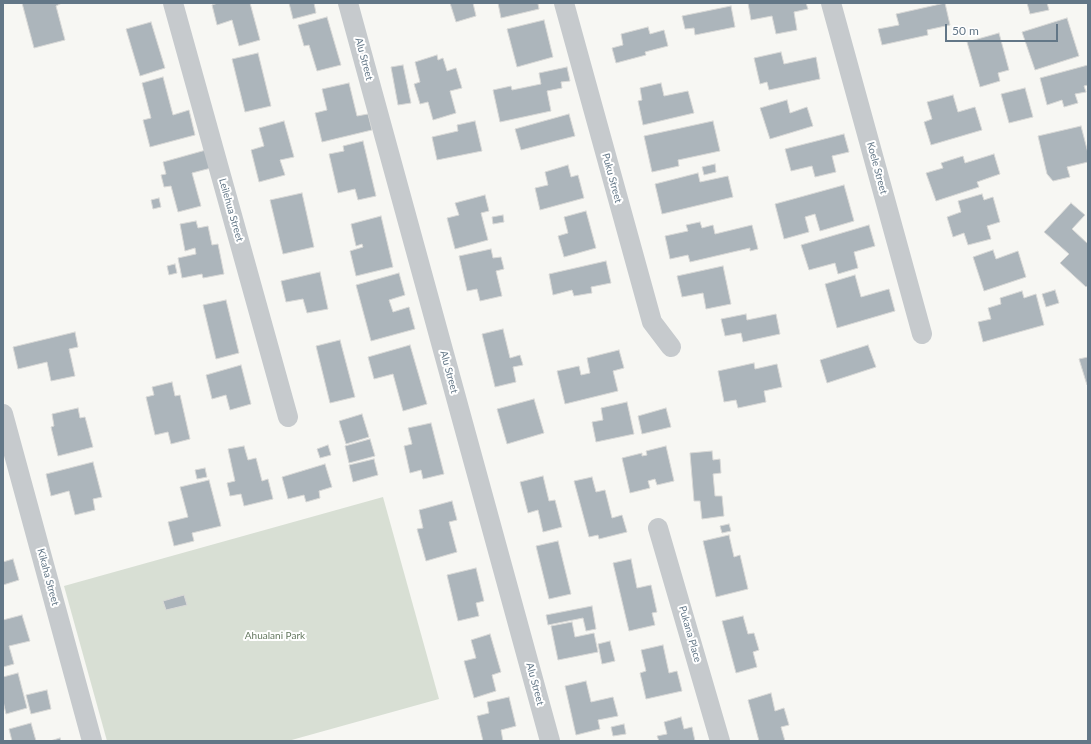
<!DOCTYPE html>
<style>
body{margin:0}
#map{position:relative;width:1091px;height:744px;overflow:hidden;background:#f7f7f3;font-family:Lato,sans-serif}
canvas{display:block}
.frame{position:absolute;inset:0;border:4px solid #637787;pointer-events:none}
.scale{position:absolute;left:945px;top:24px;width:113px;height:18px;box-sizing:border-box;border:2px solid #637787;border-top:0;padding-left:5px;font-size:12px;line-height:14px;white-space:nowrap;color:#637787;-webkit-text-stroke:3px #fff;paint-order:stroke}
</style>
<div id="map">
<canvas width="1091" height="744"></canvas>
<div class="frame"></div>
<div class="scale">50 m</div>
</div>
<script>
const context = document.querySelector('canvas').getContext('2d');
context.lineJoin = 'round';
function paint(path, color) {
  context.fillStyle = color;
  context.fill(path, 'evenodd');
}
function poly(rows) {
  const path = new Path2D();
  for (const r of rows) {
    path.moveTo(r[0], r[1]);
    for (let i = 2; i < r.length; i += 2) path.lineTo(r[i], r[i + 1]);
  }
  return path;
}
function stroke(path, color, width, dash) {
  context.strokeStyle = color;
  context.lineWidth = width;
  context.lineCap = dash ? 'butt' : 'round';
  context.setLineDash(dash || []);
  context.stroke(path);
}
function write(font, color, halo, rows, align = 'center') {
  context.font = font + ' Lato,sans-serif';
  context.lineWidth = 4;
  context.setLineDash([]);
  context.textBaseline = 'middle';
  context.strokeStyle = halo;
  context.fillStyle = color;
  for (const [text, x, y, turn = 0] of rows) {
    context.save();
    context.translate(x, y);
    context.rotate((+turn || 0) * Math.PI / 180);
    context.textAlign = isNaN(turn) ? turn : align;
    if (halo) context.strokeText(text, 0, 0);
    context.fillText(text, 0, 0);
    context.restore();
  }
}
const green = poly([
 [383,497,439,699,288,741,107,741,64,586]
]);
const building = poly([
 [22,3,62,3,56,6,65,40,34,48,22,3],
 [218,3,250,3,260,40,239,46,232,20,217,25,212,5,218,3],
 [289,3,314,3,316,13,293,19,289,3],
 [450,3,473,3,476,16,456,22,450,3],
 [498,3,541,3,538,4,539,9,501,18,498,3],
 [748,3,806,3,808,9,794,12,797,30,776,34,772,16,751,20,748,3],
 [945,3,950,25,927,30,928,35,882,45,878,29,899,25,896,14,945,3],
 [1027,3,1047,3,1049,10,1030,14,1027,3],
 [731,6,735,27,695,35,694,28,685,29,682,16,731,6],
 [327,17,341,65,317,71,309,45,304,46,298,25,327,17],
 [1067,18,1079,56,1035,70,1022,32,1067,18],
 [544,20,553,57,517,67,507,29,544,20],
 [151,22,165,68,140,76,126,29,151,22],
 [648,27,650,34,664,30,668,46,645,52,646,55,616,63,612,48,623,45,621,34,648,27],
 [999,33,1009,70,998,73,1000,81,980,87,967,42,999,33],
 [781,52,784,64,816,57,820,79,769,90,767,82,760,84,754,58,781,52],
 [258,53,271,106,245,112,232,59,258,53],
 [437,55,438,60,443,58,447,71,456,68,462,88,450,91,456,113,433,120,428,102,420,104,414,84,420,82,415,62,437,55],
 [403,65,411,103,398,105,391,67,403,65],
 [1088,65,1088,85,1084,86,1086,92,1075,94,1078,103,1064,107,1062,100,1047,105,1040,78,1088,65],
 [567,67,570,81,561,82,562,88,547,91,551,111,500,122,493,90,511,86,512,90,541,84,539,73,567,67],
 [163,77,173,115,189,110,195,135,150,147,143,120,151,118,142,83,163,77],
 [349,83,357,116,368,114,372,130,322,142,315,113,327,110,322,89,349,83],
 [661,83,664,96,688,91,694,113,643,125,638,101,642,100,640,88,661,83],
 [1025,88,1033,117,1009,123,1001,94,1025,88],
 [953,95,958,112,975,107,982,130,931,145,924,122,932,119,927,102,953,95],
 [787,100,790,113,807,107,813,126,770,139,760,108,787,100],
 [569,114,575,136,521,150,515,129,569,114],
 [284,121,294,157,280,160,285,175,259,182,251,150,264,146,259,128,284,121],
 [475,121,482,151,437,160,432,137,458,131,457,125,475,121],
 [713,121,720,151,678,160,679,166,652,172,644,136,713,121],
 [1081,126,1088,153,1088,162,1067,167,1070,177,1053,181,1047,174,1038,136,1081,126],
 [844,134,849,152,832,156,836,172,815,177,812,166,791,171,785,149,844,134],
 [363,141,376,196,358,200,355,189,338,193,329,154,344,151,343,146,363,141],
 [206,150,211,168,192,173,201,206,178,212,171,186,164,187,161,175,166,174,163,162,206,150],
 [994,154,1000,174,977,182,979,187,936,201,926,173,943,168,941,163,963,156,965,163,994,154],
 [715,164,716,172,704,175,702,167,715,164],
 [568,165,571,177,578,175,584,198,540,210,535,188,548,185,545,172,568,165],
 [698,173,700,182,728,176,733,197,662,214,655,184,698,173],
 [844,185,854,221,820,231,815,214,805,217,809,232,784,239,775,204,844,185],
 [302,193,314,247,283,254,270,200,302,193],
 [982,194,984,200,993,197,1000,222,987,226,991,239,968,245,964,233,953,237,947,217,961,212,958,201,982,194],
 [485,195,489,211,481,213,488,240,455,249,447,218,459,215,455,203,485,195],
 [159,198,161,207,153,209,151,200,159,198],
 [1071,203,1085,215,1072,229,1088,244,1088,285,1086,287,1060,263,1069,254,1044,232,1071,203],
 [586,211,596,248,564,257,558,236,568,233,564,217,586,211],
 [503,215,504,222,493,224,492,217,503,215],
 [381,216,393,267,356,276,350,251,363,247,362,244,356,246,351,224,381,216],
 [196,221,198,228,208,226,212,245,218,244,224,274,203,278,202,274,182,278,178,258,196,254,195,248,185,251,180,224,196,221],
 [700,222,702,228,713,225,715,234,752,225,758,249,750,251,750,248,690,262,688,255,670,259,665,236,688,231,686,225,700,222],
 [869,225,875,246,854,252,858,268,838,274,835,263,809,270,801,245,869,225],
 [491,249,493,258,501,257,504,269,496,271,502,296,480,301,477,289,467,291,459,256,491,249],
 [993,250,996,259,1018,251,1026,277,984,291,973,257,993,250],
 [606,261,611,283,591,287,592,293,574,296,572,290,553,295,549,274,606,261],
 [175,264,177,273,169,275,167,266,175,264],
 [723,266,731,304,706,309,703,293,682,297,677,276,723,266],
 [320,272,328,309,307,313,303,299,286,302,281,281,320,272],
 [399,273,405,295,389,300,393,312,409,307,415,329,371,341,356,285,399,273],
 [855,275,861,297,889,289,895,311,837,328,825,284,855,275],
 [1055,290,1059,303,1046,307,1042,294,1055,290],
 [1022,291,1024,298,1036,294,1044,325,983,342,978,322,991,319,988,308,1001,304,1000,298,1022,291],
 [226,300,239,353,216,359,203,305,226,300],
 [746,314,747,320,776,314,780,334,743,342,741,333,725,336,721,319,746,314],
 [503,329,510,358,520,355,523,365,513,367,516,382,495,387,482,334,503,329],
 [75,332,78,347,69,349,75,376,51,381,47,362,18,369,13,347,75,332],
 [340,340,355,397,330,403,316,346,340,340],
 [410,345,427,404,403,411,393,374,374,379,368,357,410,345],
 [868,345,876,367,827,383,820,360,868,345],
 [619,350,624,368,613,371,618,391,565,404,557,371,579,366,581,375,590,373,587,358,619,350],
 [1088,357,1088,385,1087,385,1079,359,1088,357],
 [754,363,755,369,777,364,782,387,764,391,766,402,738,408,736,400,724,402,718,371,754,363],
 [241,365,251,404,230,410,226,395,212,399,206,375,241,365],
 [172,382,175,396,180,395,190,439,171,444,168,432,155,435,146,397,154,395,152,387,172,382],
 [534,399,544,433,507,444,497,409,534,399],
 [627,402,634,434,596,442,592,422,603,420,601,408,627,402],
 [78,408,80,418,85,417,93,447,58,456,51,427,54,426,52,414,78,408],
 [666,408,671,427,642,434,638,416,666,408],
 [362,414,369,437,346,444,339,421,362,414],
 [431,423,444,474,423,479,421,470,410,473,404,446,412,444,408,428,431,423],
 [370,439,375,456,349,463,345,446,370,439],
 [328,445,331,455,320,458,317,449,328,445],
 [244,446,248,460,256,458,262,481,268,479,273,499,244,506,241,494,230,496,227,483,235,481,228,449,244,446],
 [666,446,674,481,657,485,655,479,648,481,650,488,630,493,622,458,642,453,642,456,647,455,646,451,666,446],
 [712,451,713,460,720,459,721,473,713,474,715,496,722,496,724,516,702,519,700,501,694,501,690,453,712,451],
 [374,459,378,475,353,482,349,465,374,459],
 [93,462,102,497,93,499,95,510,75,515,69,491,51,496,46,474,93,462],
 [325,464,332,487,319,491,320,498,306,502,304,495,288,499,282,477,325,464],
 [205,468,207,477,197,479,195,470,205,468],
 [543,476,549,501,555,500,562,527,543,532,538,510,528,513,520,482,543,476],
 [592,477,596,492,605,490,612,518,622,515,627,532,599,539,598,535,589,537,574,481,592,477],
 [209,480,221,526,192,533,194,541,174,546,168,522,188,517,180,487,209,480],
 [452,501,457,520,449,522,457,552,426,561,417,529,423,528,419,510,452,501],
 [729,524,731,531,722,533,720,526,729,524],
 [729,535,734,557,740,555,748,589,716,597,703,541,729,535],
 [558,541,571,594,549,599,536,546,558,541],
 [13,559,19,580,3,585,3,562,13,559],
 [631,559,637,588,651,585,657,612,652,613,655,625,629,631,613,563,631,559],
 [476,568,484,601,476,603,479,616,458,621,447,575,476,568],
 [184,595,187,605,166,610,163,601,184,595],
 [592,606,596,629,586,631,583,618,548,625,546,615,592,606],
 [22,615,30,641,9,646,14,664,3,667,3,620,22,615],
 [743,616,748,634,754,633,759,650,753,652,757,667,736,673,722,621,743,616],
 [572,622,575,637,594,633,598,652,558,660,551,626,572,622],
 [490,634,501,672,492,675,496,691,474,698,464,661,476,658,471,640,490,634],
 [610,641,615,661,602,664,598,644,610,641],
 [663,645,669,673,677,671,682,691,646,699,640,673,646,671,641,650,663,645],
 [18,673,27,708,6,714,3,701,3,677,18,673],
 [586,681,591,702,613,697,618,716,598,720,600,729,576,735,565,686,586,681],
 [47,690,51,709,31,714,26,695,47,690],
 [771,693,775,711,784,708,789,725,781,727,785,741,759,741,748,700,771,693],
 [509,697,516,726,501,730,503,741,483,741,477,716,489,713,487,702,509,697],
 [681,717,684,729,692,727,695,741,659,741,657,736,667,734,664,722,681,717],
 [31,723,36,741,11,741,12,741,9,729,31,723],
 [624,724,626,734,613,736,611,727,624,724],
 [60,738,61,741,50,741,60,738]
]);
const minor = poly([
 [173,3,288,417],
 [348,3,550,741],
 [564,3,652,322,671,347],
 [831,3,922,334],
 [3,414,92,741],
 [658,528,720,741]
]);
const streetNames = [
 ["Alu Street",364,59,75],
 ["Koele Street",877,168,75],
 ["Puku Street",612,178,75],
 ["Leilehua Street",231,210,74],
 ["Alu Street",449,372,75],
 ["Kikaha Street",48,577,75],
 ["Pukana Place",690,634,74],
 ["Alu Street",535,684,75]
];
const parkNames = [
 ["Ahualani Park",275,636]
];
paint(green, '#d8dfd4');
paint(building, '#acb5bb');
stroke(building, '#d8d8d6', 1);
stroke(minor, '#c6cacd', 20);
write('10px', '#637787', '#fff', streetNames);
write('10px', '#64785f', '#fff', parkNames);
</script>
